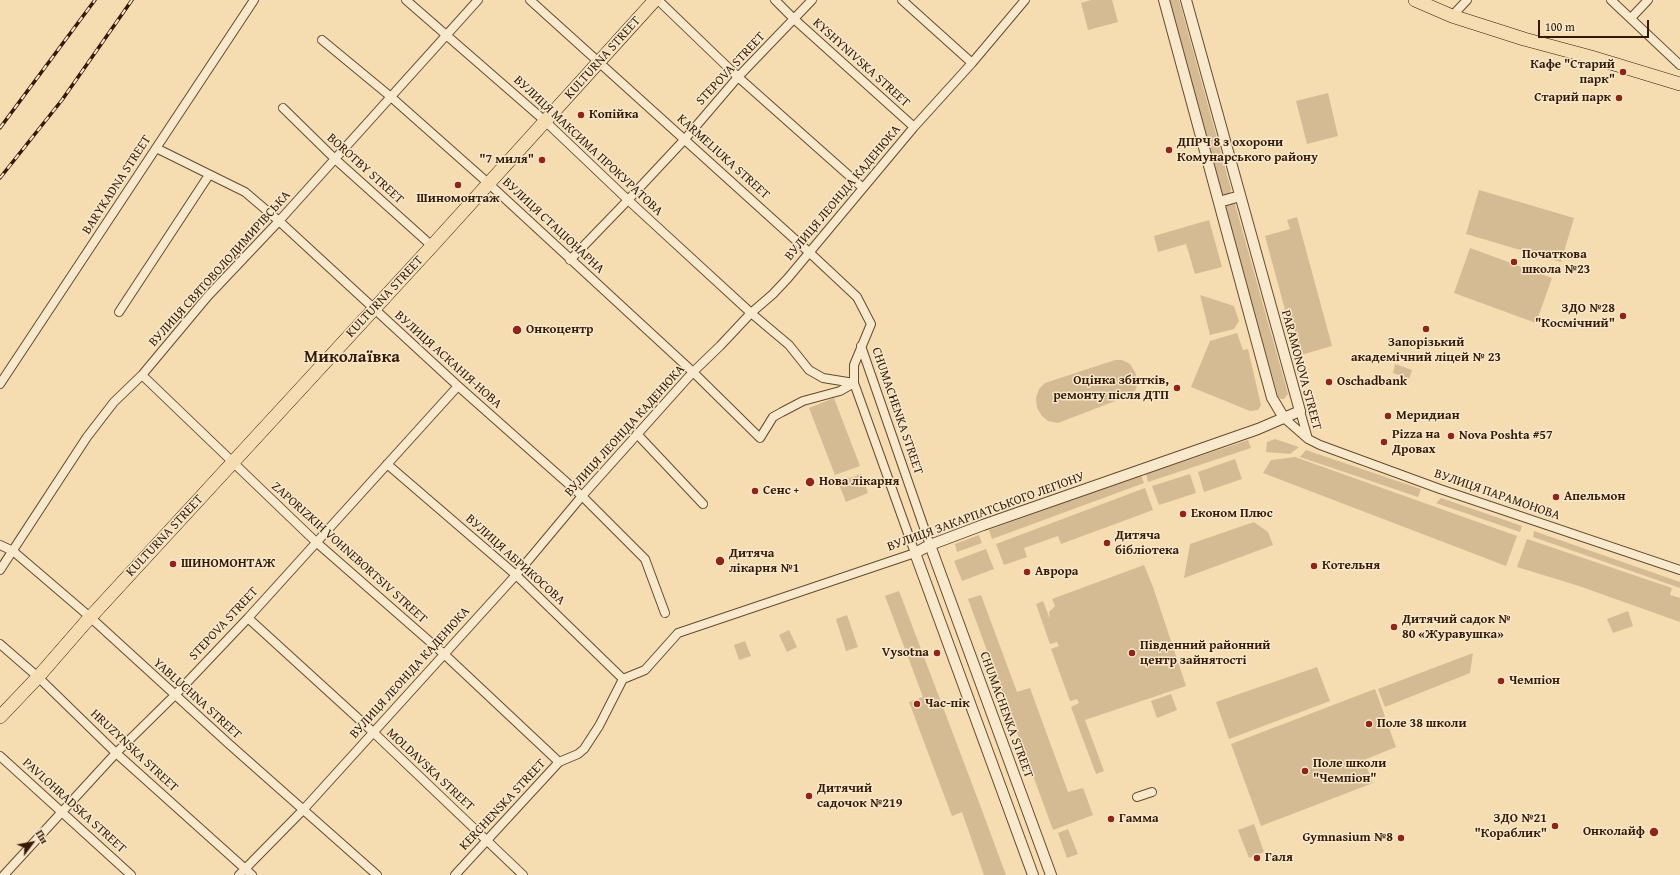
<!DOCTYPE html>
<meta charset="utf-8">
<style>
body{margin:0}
#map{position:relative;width:1680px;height:875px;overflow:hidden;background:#f5dcb1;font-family:"Gentium Book Plus",serif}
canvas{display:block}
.north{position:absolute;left:12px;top:823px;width:40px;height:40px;-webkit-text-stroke:3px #f8e8cc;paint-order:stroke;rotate:58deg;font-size:11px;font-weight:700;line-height:16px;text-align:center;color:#361903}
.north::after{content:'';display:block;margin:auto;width:14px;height:18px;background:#361903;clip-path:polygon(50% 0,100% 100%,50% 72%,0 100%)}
.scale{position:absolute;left:1538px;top:20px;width:111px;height:18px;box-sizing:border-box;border:2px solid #361903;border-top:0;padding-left:5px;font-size:12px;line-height:14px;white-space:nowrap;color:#361903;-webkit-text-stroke:3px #f8e8cc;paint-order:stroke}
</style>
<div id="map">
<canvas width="1680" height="875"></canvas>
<div class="north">Пн</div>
<div class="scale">100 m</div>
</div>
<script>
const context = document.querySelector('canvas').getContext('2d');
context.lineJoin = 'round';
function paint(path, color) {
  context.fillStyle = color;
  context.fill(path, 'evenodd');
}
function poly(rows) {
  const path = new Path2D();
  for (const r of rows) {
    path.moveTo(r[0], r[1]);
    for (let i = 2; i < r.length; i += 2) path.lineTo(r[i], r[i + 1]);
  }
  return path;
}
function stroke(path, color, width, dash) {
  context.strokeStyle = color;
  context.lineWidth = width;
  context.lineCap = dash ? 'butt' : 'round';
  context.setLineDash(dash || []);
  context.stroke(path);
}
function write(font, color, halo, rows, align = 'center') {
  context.font = font + ' "Gentium Book Plus",serif';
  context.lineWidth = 3;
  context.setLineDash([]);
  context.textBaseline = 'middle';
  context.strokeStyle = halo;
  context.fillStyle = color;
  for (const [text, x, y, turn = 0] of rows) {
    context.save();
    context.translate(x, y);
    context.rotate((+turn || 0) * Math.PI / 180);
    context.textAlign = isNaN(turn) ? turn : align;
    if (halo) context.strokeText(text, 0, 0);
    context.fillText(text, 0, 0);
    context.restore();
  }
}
const green = poly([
 [1091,0,1112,0,1118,22,1088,30,1081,3],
 [1168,0,1179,0,1231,189,1230,193,1226,195,1222,195,1220,190],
 [1328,93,1338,136,1307,144,1296,101],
 [1479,190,1574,218,1561,262,1466,234],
 [1233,202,1235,204,1288,394,1284,399,1281,399,1278,397,1225,206,1227,204],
 [1297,217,1332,346,1301,355,1292,320,1288,321,1265,236,1290,229,1287,220],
 [1209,220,1222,267,1195,274,1186,244,1158,252,1154,236],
 [1470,248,1552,278,1536,323,1454,293],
 [1200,295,1234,306,1239,321,1234,329,1210,335],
 [1237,333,1243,350,1248,349,1261,405,1258,410,1250,411,1191,387,1210,341],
 [1115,360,1122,360,1130,364,1135,372,1138,381,1136,389,1131,395,1058,423,1048,421,1042,416,1037,408,1036,398,1039,389,1045,383],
 [1395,364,1412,370,1409,379,1393,373],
 [834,398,860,466,835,475,809,408],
 [1275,439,1299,447,1290,454,1266,452,1267,442],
 [1248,440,1251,448,1148,482,1146,474],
 [1306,450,1421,489,1418,497,1300,457],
 [1295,457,1517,536,1506,566,1263,473,1271,460],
 [1235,459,1242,479,1204,492,1198,472],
 [861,474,868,493,846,502,838,482],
 [1190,474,1196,493,1159,505,1152,486],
 [1141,475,1144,483,992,539,989,530],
 [1145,488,1153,510,1061,544,1058,536,1024,548,1027,557,1004,565,996,544],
 [1441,498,1522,526,1520,532,1436,503],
 [1254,522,1268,532,1273,545,1184,578,1190,544],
 [1534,531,1680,582,1680,588,1533,537],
 [979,535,982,543,957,552,955,544],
 [1527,539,1672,588,1670,595,1680,598,1680,622,1579,586,1517,567],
 [986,549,994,569,962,581,954,561],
 [1144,565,1153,587,1186,686,1085,720,1104,771,1096,774,1071,707,1079,703,1077,699,1070,701,1051,649,1059,646,1057,642,1050,644,1036,604,1043,601,1050,619,1049,612,1055,606,1052,599],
 [899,591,980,805,1006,875,984,875,962,812,952,816,947,803,909,702,923,697,885,596],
 [981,595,1017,692,1030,688,1068,792,1083,788,1093,815,1053,830,968,599],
 [1628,611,1633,626,1613,633,1607,619],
 [847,615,858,647,846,651,836,619],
 [789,630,797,647,787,652,779,635],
 [745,641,751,656,739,660,734,645],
 [1473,653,1470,673,1385,707,1378,689],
 [1317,667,1330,701,1229,739,1216,702],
 [1375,689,1396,747,1364,760,1373,783,1261,826,1231,744],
 [1171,694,1177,710,1157,718,1151,701],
 [1254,824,1264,852,1249,858,1238,830],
 [1068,829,1078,854,1067,858,1058,833]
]);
const minor = poly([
 [406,0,545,121,628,200,751,313,789,345,809,370,823,378,854,383],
 [658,0,738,77,863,188],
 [775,0,794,19,914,127],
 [902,0,972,63],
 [1611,0,1680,65],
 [1452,16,1467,0],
 [1631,18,1648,0],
 [322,40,391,97,488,183,693,372,760,438,773,417,782,412,803,401,840,391,854,383],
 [283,108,335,159,432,246],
 [156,148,245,192,279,221,458,386,582,496,645,559,665,613],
 [570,260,628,200,685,139,738,77,812,0],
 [119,312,209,175],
 [861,346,930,545],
 [142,375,316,542,444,654,559,762],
 [0,384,254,0],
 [1300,411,1308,439],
 [1284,418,1308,439,1320,445,1440,489,1680,570],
 [637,434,703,504],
 [387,464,516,575,623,679],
 [0,545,13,551,90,617,229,744,377,875],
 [0,570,87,437,114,402,142,375,208,296,279,221,478,0],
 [248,618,373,732,523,875],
 [0,644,38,677,116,753,252,875],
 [0,756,131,875],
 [1137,797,1152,792],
 [4,875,116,753,175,695,248,618,458,386],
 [239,875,303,810,516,575,582,496,693,372,720,346,751,313,773,294,788,278,914,127,972,63,1025,0],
 [455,875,559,762,578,754,584,749,599,726,623,679,645,670,678,633,915,553,854,383,854,365,871,324,857,297,810,253,530,0]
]);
const tertiary = poly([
 [1164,0,1272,398,1284,418],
 [1219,202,1240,196],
 [930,545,1051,875],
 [1033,875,915,553,930,545,983,525,1258,429,1300,411,1186,0]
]);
const primary = poly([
 [1415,0,1452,16,1524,39,1591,57,1680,84],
 [0,717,38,677,85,623,432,246,655,0]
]);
const rail = poly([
 [0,128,95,0],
 [0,178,62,100,132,0]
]);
const markers = [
 [1623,72,4,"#8f2418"],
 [1619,98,4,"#8f2418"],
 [581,115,4,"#8f2418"],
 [1169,150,4,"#8f2418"],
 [542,160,4,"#8f2418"],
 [458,185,4,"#8f2418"],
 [1514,262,4,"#8f2418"],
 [1623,316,4,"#8f2418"],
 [1426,329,4,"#8f2418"],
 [517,330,5,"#8f2418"],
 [1329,382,4,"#8f2418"],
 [1177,388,4,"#8f2418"],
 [1388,416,4,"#8f2418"],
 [1451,436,4,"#8f2418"],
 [1384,442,4,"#8f2418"],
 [810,482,5,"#8f2418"],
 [755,491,4,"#8f2418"],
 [1556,497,4,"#8f2418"],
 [1183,514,4,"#8f2418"],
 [1107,543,4,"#8f2418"],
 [720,561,5,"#8f2418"],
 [173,564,4,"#8f2418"],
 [1314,566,4,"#8f2418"],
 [1027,572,4,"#8f2418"],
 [1394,627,4,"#8f2418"],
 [937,653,4,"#8f2418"],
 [1132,653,4,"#8f2418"],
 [1501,681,4,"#8f2418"],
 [917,704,4,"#8f2418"],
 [1369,724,4,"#8f2418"],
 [1305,771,4,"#8f2418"],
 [809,796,4,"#8f2418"],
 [1111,819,4,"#8f2418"],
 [1555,826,4,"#8f2418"],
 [1654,832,5,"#8f2418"],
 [1401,838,4,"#8f2418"],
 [1257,858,4,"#8f2418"]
];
const streetNames = [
 ["KULTURNA STREET",603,58,-48],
 ["KYSHYNIVSKA STREET",861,63,42],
 ["STEPOVA STREET",731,69,-47],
 ["ВУЛИЦЯ МАКСИМА ПРОКУРАТОВА",588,146,43],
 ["KARMELIUKA STREET",723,157,42],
 ["BOROTBY STREET",365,169,42],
 ["BARYKADNA STREET",117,185,-57],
 ["ВУЛИЦЯ ЛЕОНІДА КАДЕНЮКА",843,193,-50],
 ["ВУЛИЦЯ СТАЦІОНАРНА",553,226,43],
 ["ВУЛИЦЯ СВЯТОВОЛОДИМИРІВСЬКА",220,269,-48],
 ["KULTURNA STREET",385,297,-47],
 ["ВУЛИЦЯ АСКАНІЯ-НОВА",448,360,42],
 ["PARAMONOVA STREET",1301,370,75],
 ["CHUMACHENKA STREET",897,411,71],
 ["ВУЛИЦЯ ЛЕОНІДА КАДЕНЮКА",625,431,-48],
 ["ВУЛИЦЯ ПАРАМОНОВА",1497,495,19],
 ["ВУЛИЦЯ ЗАКАРПАТСЬКОГО ЛЕГІОНУ",986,512,-20],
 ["KULTURNA STREET",165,536,-47],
 ["ZAPORIZKIH VOHNEBORTSIV STREET",349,553,42],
 ["ВУЛИЦЯ АБРИКОСОВА",515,560,42],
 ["STEPOVA STREET",224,624,-47],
 ["ВУЛИЦЯ ЛЕОНІДА КАДЕНЮКА",410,673,-48],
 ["YABLUCHNA STREET",197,699,42],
 ["CHUMACHENKA STREET",1006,715,70],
 ["HRUZYNSKA STREET",134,751,43],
 ["MOLDAVSKA STREET",430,770,43],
 ["KERCHENSKA STREET",503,805,-47],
 ["PAVLOHRADSKA STREET",74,806,42]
];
const poiNames = [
 ["Кафе \"Старий",1615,65,"right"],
 ["парк\"",1615,80,"right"],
 ["Старий парк",1611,98,"right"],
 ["Копійка",589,115],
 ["ДПРЧ 8 з охорони",1177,143],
 ["Комунарського району",1177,158],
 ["\"7 миля\"",534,160,"right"],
 ["Шиномонтаж",458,199,"center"],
 ["Початкова",1522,255],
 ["школа №23",1522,270],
 ["ЗДО №28",1615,309,"right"],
 ["\"Космічний\"",1615,324,"right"],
 ["Онкоцентр",526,330],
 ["Запорізький",1426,343,"center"],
 ["академічний ліцей № 23",1426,358,"center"],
 ["Оцінка збитків,",1169,381,"right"],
 ["ремонту після ДТП",1169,396,"right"],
 ["Oschadbank",1337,382],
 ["Меридиан",1396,416],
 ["Pizza на",1392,435],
 ["Дровах",1392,450],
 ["Nova Poshta #57",1459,436],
 ["Нова лікарня",819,482],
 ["Сенс +",763,491],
 ["Апельмон",1564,497],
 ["Економ Плюс",1191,514],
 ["Дитяча",1115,536],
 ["бібліотека",1115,551],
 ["Дитяча",729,554],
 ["лікарня №1",729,569],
 ["ШИНОМОНТАЖ",181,564],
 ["Котельня",1322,566],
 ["Аврора",1035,572],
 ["Дитячий садок №",1402,620],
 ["80 «Журавушка»",1402,635],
 ["Південний районний",1140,646],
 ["центр зайнятості",1140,661],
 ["Vysotna",929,653,"right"],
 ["Чемпіон",1509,681],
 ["Час-пік",925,704],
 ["Поле 38 школи",1377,724],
 ["Поле школи",1313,764],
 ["\"Чемпіон\"",1313,779],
 ["Дитячий",817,789],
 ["садочок №219",817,804],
 ["Гамма",1119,819],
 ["ЗДО №21",1547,819,"right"],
 ["\"Кораблик\"",1547,834,"right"],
 ["Онколайф",1645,832,"right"],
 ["Gymnasium №8",1393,838,"right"],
 ["Галя",1265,858]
];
const districtNames = [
 ["Миколаївка",352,358]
];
paint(green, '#d5bb93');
stroke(minor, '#664a2e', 10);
stroke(tertiary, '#664a2e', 12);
stroke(primary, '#361903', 14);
stroke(minor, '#f8e8cc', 8);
stroke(tertiary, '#f8e8cc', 10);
stroke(primary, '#f5dcb1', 13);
stroke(rail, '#361903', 3.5);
stroke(rail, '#f8e8cc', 2, [6]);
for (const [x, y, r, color] of markers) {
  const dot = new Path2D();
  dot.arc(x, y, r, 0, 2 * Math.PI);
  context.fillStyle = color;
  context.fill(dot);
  stroke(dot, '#f8e8cc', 1.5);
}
write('13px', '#361903', '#f8e8cc', streetNames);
write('bold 13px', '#361903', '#f8e8cc', poiNames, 'left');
write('bold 17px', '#361903', '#f8e8cc', districtNames);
</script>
